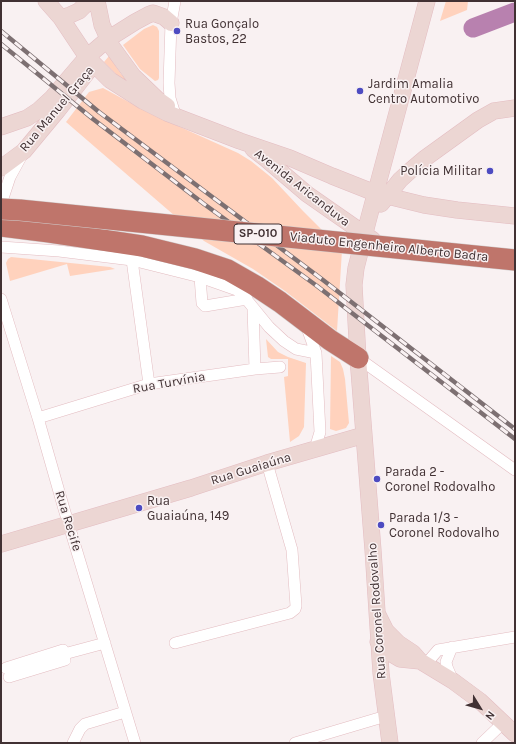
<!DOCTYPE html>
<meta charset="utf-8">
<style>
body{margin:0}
#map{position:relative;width:516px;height:744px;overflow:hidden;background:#f9f1f2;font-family:Karla,sans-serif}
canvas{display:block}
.frame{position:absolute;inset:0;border:2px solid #413133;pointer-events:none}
.north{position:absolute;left:460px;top:688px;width:40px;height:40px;-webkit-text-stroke:3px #f9f1f2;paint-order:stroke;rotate:127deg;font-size:11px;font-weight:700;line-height:16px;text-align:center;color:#413133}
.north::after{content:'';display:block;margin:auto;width:14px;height:18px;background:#413133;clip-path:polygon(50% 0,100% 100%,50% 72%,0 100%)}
</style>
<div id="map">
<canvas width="516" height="744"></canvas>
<div class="frame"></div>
<div class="north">N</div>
</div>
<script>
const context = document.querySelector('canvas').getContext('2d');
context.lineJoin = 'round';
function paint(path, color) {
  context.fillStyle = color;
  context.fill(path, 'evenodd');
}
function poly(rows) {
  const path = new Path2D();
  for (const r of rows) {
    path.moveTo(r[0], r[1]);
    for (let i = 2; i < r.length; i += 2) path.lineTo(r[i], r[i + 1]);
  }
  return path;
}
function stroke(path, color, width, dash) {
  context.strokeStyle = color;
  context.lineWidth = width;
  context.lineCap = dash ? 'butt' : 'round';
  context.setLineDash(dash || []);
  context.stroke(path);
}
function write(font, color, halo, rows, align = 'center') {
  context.font = font + ' Karla,sans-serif';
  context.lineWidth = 3;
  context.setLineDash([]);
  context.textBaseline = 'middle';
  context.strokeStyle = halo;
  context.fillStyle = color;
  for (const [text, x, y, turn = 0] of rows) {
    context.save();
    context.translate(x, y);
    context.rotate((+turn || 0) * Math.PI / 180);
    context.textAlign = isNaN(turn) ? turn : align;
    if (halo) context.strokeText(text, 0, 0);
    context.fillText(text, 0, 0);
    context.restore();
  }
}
const green = poly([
 [446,1,468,1,467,10,440,21],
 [153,25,157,27,159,31,159,78,158,80,155,81,140,69,123,45,144,29],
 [109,56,121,74,132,85,118,76,104,62],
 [103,88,149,113,238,153,251,161,272,178,303,211,342,250,337,331,285,291,253,269,204,241,66,122,89,92],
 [11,257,110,267,115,269,70,276,67,264,10,281,6,263,8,259],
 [266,339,278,352,288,357,306,363,304,427,299,436,290,442,284,377,288,376,288,359,271,359,268,357],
 [331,356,340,362,343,369,345,379,349,423,346,428,336,431,330,429]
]);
const river = poly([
 [473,28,515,12]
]);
const street = poly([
 [174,111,170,98,169,83,171,23,175,1],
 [1,204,10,177,22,155],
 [1,247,59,251,132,260,200,277,237,290,242,294,269,327,284,341,296,349,316,353],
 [132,260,149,384],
 [200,277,202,303,205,306,247,299],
 [1,299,38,418,64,509,135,743],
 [253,308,255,369],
 [306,325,316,353,320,432,315,449],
 [358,358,515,470],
 [38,418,149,384,255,369,280,367],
 [175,643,290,613,295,609,296,606,292,550,267,463],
 [452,647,446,662,447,667,453,681],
 [64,654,105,643],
 [426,664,438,650,515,637],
 [6,668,63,650,65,660,9,677],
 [73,743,80,729,85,724,125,712],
 [295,743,386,716],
 [482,743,503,723]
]);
const secondary = poly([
 [46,1,61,18,87,57,110,80,143,101,167,113,240,141,290,158,332,176,375,193,424,205,457,210,515,216],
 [97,1,102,25,112,47,133,76,157,99,167,106],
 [61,18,70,15,79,11,89,1],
 [1,127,27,118,39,110,52,98,87,57,108,39,135,22,148,15,153,13,164,17,171,23],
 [253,149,266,159,307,194,373,240],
 [1,168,24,151,58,110,89,70],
 [381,204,400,180,411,170,424,159,478,120,494,111,515,108],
 [1,544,191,488,267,463,364,435],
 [378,615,386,631,398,643,413,653,420,661,453,681,480,701,515,734],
 [378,642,390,653,400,659,420,661],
 [390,743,381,673,373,550,358,358,354,285,356,268,368,221,427,1]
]);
const highway = poly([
 [1,226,49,232,142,246,195,259,228,270,256,286,280,302,330,340,358,358]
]);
const rail = poly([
 [1,31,99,112,323,280,515,429],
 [1,44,93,119,204,204,317,286,515,439]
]);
const highwayBridge = poly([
 [1,209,20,210,515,260]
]);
const markers = [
 [177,31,4,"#4d4bc1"],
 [360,91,4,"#4d4bc1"],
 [490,171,4,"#4d4bc1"],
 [377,479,4,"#4d4bc1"],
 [139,508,4,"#4d4bc1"],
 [381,525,4,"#4d4bc1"]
];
const shields = [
 [258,234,48]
];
const shieldNames = [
 ["SP-010",258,234]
];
const poiNames = [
 ["Rua Gonçalo",185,24],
 ["Bastos, 22",185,39],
 ["Jardim Amalia",368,84],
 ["Centro Automotivo",368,99],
 ["Polícia Militar",482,171,"right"],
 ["Parada 2 -",385,472],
 ["Coronel Rodovalho",385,487],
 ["Rua",147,501],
 ["Guaiaúna, 149",147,516],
 ["Parada 1/3 -",389,518],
 ["Coronel Rodovalho",389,533]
];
const streetNames = [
 ["Rua Manuel Graça",57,109,-50],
 ["Avenida Aricanduva",302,188,38],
 ["Viaduto Engenheiro Alberto Badra",389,247,6],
 ["Rua Turvínia",169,383,-10],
 ["Rua Guaiaúna",251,469,-17],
 ["Rua Recife",68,521,73],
 ["Rua Coronel Rodovalho",377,611,-94]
];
paint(green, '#ffd2bd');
stroke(river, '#b881af', 19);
stroke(street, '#e3bcc1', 12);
stroke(secondary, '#e3bcc1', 17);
stroke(highway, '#d1cece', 22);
stroke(street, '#fff', 11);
stroke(secondary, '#ecd6d3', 16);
stroke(highway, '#bf756b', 21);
stroke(rail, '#7d7072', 4.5);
stroke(rail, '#f9f1f2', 3, [9]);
stroke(highwayBridge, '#d1cece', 22, []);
stroke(highwayBridge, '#bf756b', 21);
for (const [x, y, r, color] of markers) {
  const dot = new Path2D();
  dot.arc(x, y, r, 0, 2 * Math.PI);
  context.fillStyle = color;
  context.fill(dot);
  stroke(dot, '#f9f1f2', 1.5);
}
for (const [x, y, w] of shields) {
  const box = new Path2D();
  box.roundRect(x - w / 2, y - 10, w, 20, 3);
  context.fillStyle = '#f9f1f2';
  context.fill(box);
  stroke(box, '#413133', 1);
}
write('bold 12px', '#413133', null, shieldNames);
write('13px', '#413133', '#f9f1f2', poiNames, 'left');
write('13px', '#413133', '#f9f1f2', streetNames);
</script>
